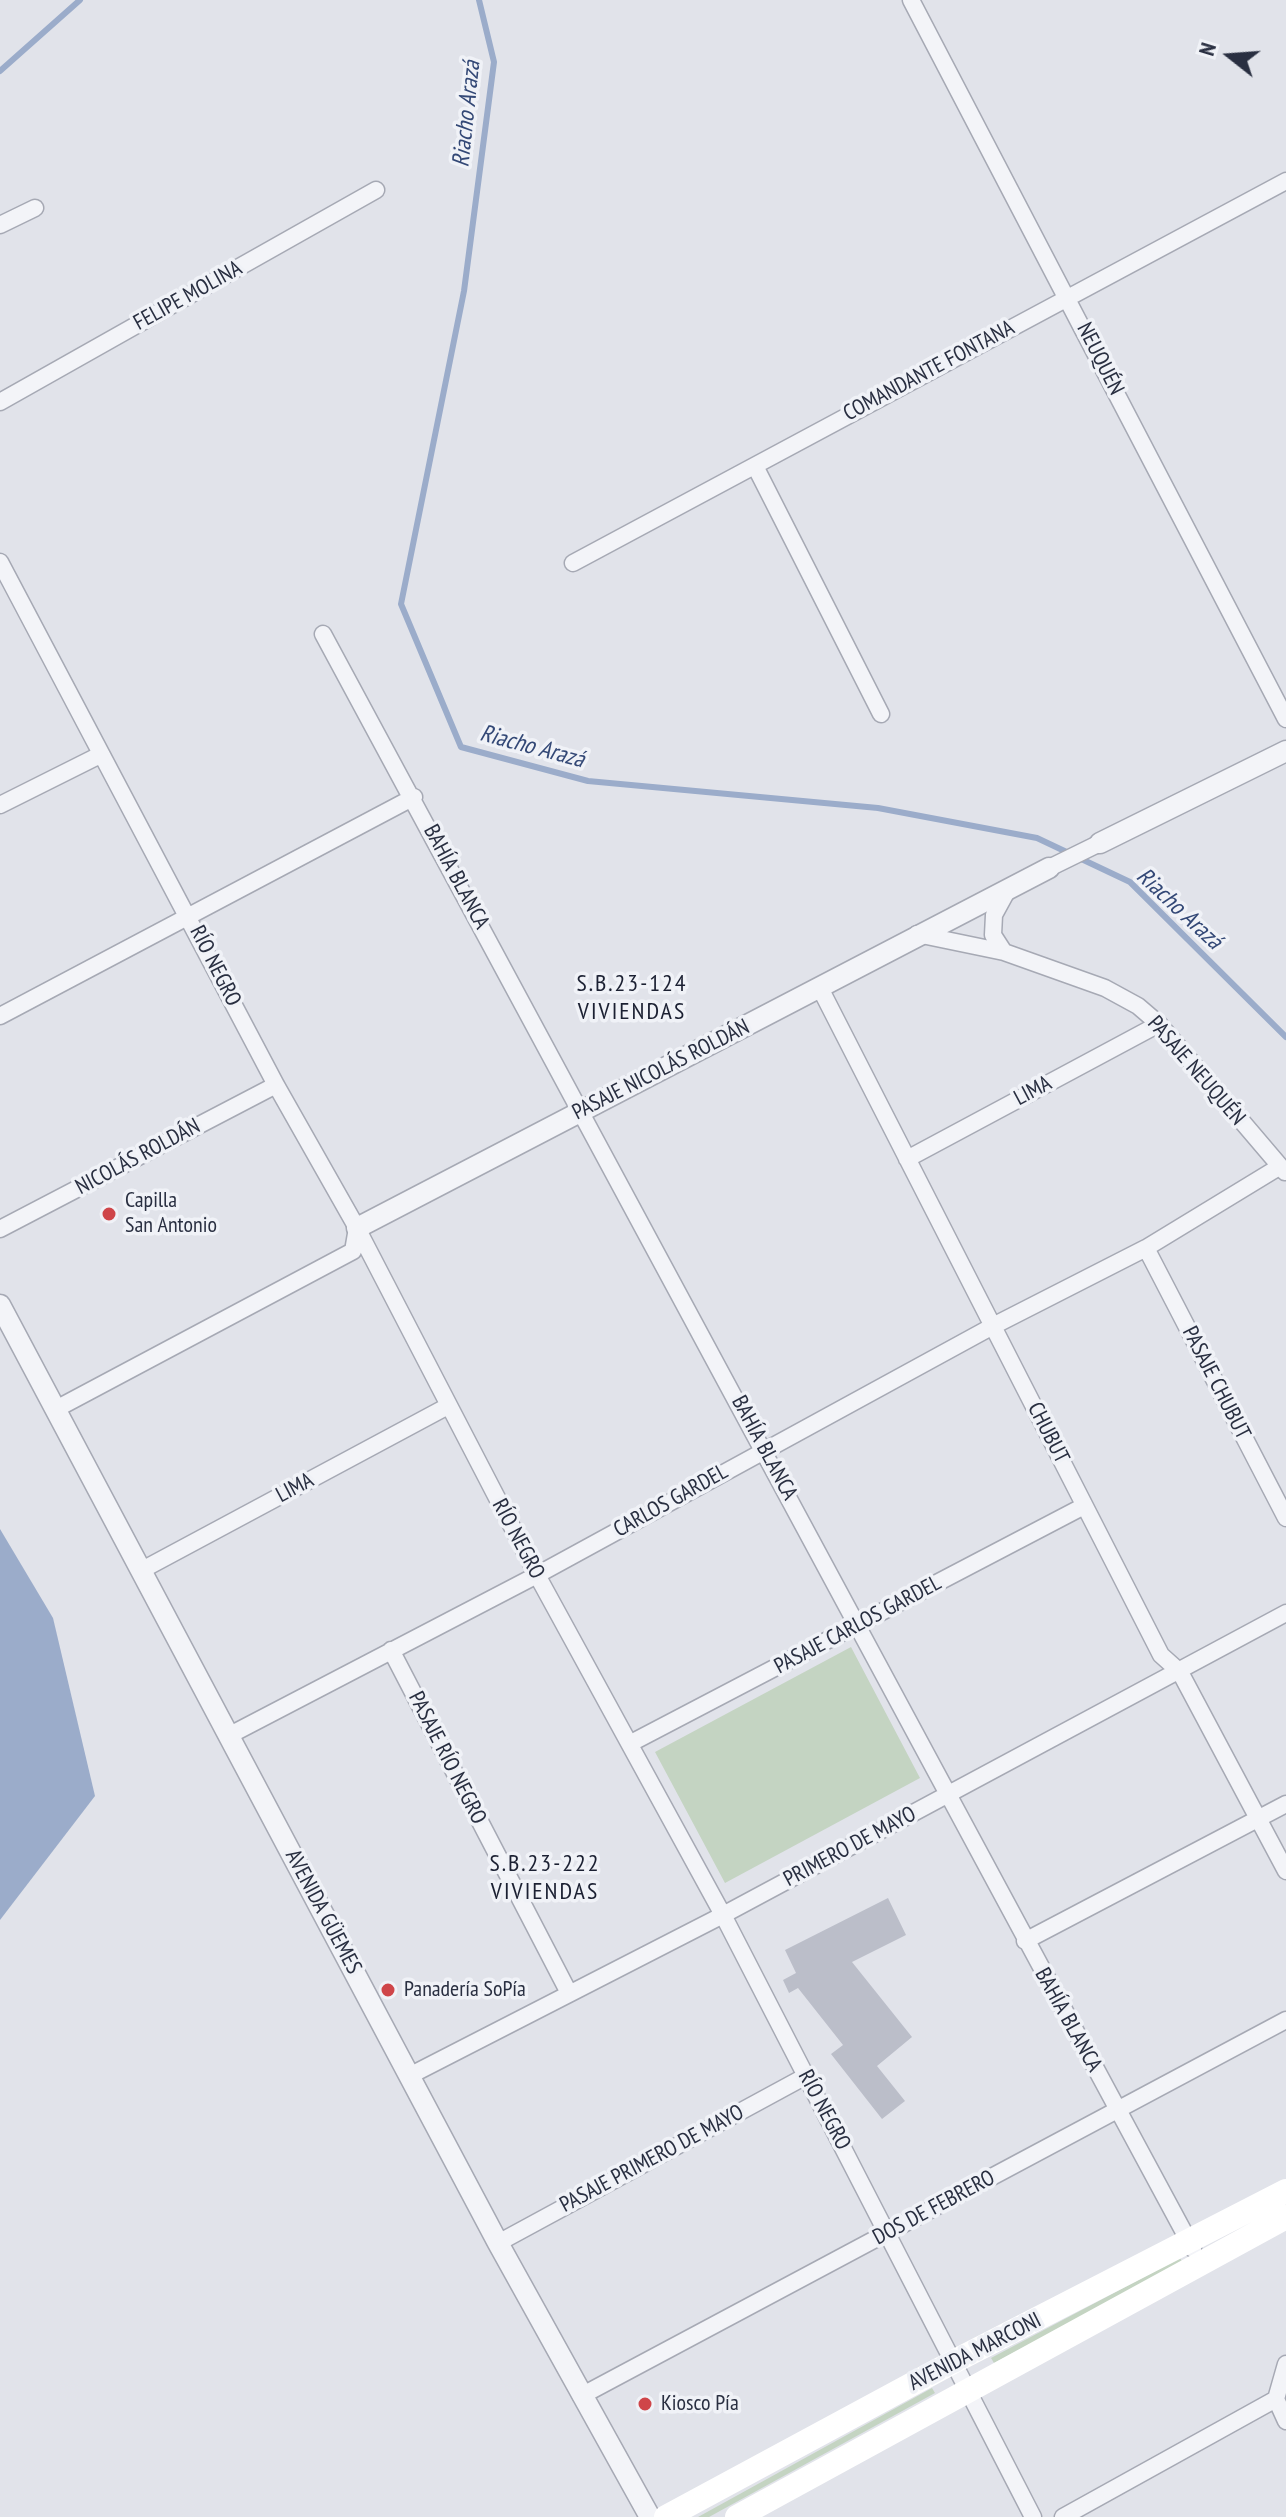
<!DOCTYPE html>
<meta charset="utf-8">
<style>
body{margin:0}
#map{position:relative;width:1286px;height:2517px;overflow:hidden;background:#e1e3ea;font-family:"PT Sans Narrow",sans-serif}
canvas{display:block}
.north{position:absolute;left:1190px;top:16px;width:80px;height:80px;-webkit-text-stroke:6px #f0f2f7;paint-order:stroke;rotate:287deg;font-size:22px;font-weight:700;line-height:32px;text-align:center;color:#292f41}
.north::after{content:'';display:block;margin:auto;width:28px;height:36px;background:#292f41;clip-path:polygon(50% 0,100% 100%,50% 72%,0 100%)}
</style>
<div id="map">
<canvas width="1286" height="2517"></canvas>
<div class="north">N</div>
</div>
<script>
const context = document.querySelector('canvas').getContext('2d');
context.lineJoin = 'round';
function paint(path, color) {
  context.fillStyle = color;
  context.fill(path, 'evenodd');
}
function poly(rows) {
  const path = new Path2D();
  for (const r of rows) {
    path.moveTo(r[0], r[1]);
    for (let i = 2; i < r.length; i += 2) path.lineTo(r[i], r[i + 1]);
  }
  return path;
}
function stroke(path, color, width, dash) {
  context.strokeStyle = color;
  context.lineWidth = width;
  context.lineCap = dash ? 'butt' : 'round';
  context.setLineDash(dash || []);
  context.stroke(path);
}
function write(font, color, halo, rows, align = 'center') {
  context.font = font + ' "PT Sans Narrow",sans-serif';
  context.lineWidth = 7;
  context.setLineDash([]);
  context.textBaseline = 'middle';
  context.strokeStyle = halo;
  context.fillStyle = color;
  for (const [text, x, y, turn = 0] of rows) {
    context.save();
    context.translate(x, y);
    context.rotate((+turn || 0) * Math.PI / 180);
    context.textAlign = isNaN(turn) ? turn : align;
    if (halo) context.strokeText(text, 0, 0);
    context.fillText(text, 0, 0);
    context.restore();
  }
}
const green = poly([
 [851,1647,920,1778,725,1883,655,1752],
 [1180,2258,1183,2263,994,2363,991,2358],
 [932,2388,935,2393,709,2517,698,2517]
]);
const water = poly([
 [0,1529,53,1618,95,1796,0,1920]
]);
const stream = poly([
 [479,0,494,62,464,291,401,604,461,747,588,781,878,808,1037,838,1130,882,1286,1037],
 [0,71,80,0]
]);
const building = poly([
 [888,1898,906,1935,852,1962,912,2037,877,2066,905,2101,882,2119,831,2054,843,2045,798,1988,789,1993,783,1980,796,1973,785,1950]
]);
const minor = poly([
 [911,0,1286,719],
 [0,225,35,208],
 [0,402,376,190],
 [755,466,881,714],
 [0,562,276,1085,357,1228,537,1575,723,1915,1033,2517],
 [573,563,1286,181],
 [323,634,1193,2249],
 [0,805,100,755],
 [1049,868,1100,843],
 [917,934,1004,952,1105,988,1138,1006,1159,1024,1285,1172],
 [1004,952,993,935,994,915,1006,893],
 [820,988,1161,1655,1180,1672,1286,1871],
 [0,1016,414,797],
 [907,1159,1159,1024],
 [0,1229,276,1085],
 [1146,1248,1286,1518],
 [56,1409,353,1251,357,1228],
 [142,1570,448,1406],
 [391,1650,569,1993],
 [228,1736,537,1575,993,1326,1146,1248,1279,1167],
 [631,1743,1084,1506],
 [1025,1941,1286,1804],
 [411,2075,723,1915,1286,1613],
 [498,2243,806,2076],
 [1286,2364,1276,2399,1286,2421],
 [581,2396,1286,2020],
 [1063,2517,1276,2399]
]);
const tertiary = poly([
 [1100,843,1286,751],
 [357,1228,1049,868],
 [0,1305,498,2243,650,2517]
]);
const secondary = poly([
 [666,2517,955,2361,1286,2191],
 [737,2517,1286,2217]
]);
const markers = [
 [109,1214,8,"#cf4549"],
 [388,1990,8,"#cf4549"],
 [645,2404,8,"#cf4549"]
];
const streetNames = [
 ["FELIPE MOLINA",188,296,-29],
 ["NEUQUÉN",1100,359,63],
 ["COMANDANTE FONTANA",929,371,-28],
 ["BAHÍA BLANCA",456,877,62],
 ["RÍO NEGRO",215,966,63],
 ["PASAJE NICOLÁS ROLDÁN",661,1070,-27],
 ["PASAJE NEUQUÉN",1196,1071,49],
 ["LIMA",1033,1091,-28],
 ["NICOLÁS ROLDÁN",138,1157,-28],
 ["PASAJE CHUBUT",1216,1383,63],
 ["CHUBUT",1048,1433,63],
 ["BAHÍA BLANCA",764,1448,62],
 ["LIMA",295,1488,-28],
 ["CARLOS GARDEL",671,1501,-29],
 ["RÍO NEGRO",518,1539,62],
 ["PASAJE CARLOS GARDEL",858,1625,-28],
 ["PASAJE RÍO NEGRO",447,1758,63],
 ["PRIMERO DE MAYO",850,1847,-28],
 ["AVENIDA GÜEMES",323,1912,62],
 ["BAHÍA BLANCA",1068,2020,61],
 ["RÍO NEGRO",824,2110,62],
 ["PASAJE PRIMERO DE MAYO",652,2159,-28],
 ["DOS DE FEBRERO",934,2208,-28],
 ["AVENIDA MARCONI",975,2352,-27]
];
const poiNames = [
 ["Capilla",125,1201],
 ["San Antonio",125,1226],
 ["Panadería SoPía",404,1990],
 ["Kiosco Pía",661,2404]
];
const waterNames = [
 ["Riacho Arazá",467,114,-84],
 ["Riacho Arazá",532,747,15],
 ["Riacho Arazá",1179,909,43]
];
const neighbourhoodNames = [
 ["S.B.23-124",632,984],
 ["VIVIENDAS",632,1012],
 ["S.B.23-222",545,1864],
 ["VIVIENDAS",545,1892]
];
paint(green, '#c4d4c2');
paint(water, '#9bacca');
stroke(stream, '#9bacca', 6);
paint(building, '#bbbec9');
stroke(minor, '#a6a9b4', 19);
stroke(tertiary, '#a6a9b4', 23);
stroke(minor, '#f3f4f8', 16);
stroke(tertiary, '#f3f4f8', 20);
stroke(secondary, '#fff', 24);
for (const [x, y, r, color] of markers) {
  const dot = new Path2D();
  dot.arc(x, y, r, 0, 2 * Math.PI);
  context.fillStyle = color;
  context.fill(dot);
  stroke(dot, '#f0f2f7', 3);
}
write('22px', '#292f41', '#f0f2f7', streetNames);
write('22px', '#292f41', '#f0f2f7', poiNames, 'left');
write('italic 24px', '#334876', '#f0f2f7', waterNames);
context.letterSpacing = '2px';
write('24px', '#1b2032', '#f0f2f7', neighbourhoodNames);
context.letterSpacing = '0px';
</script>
